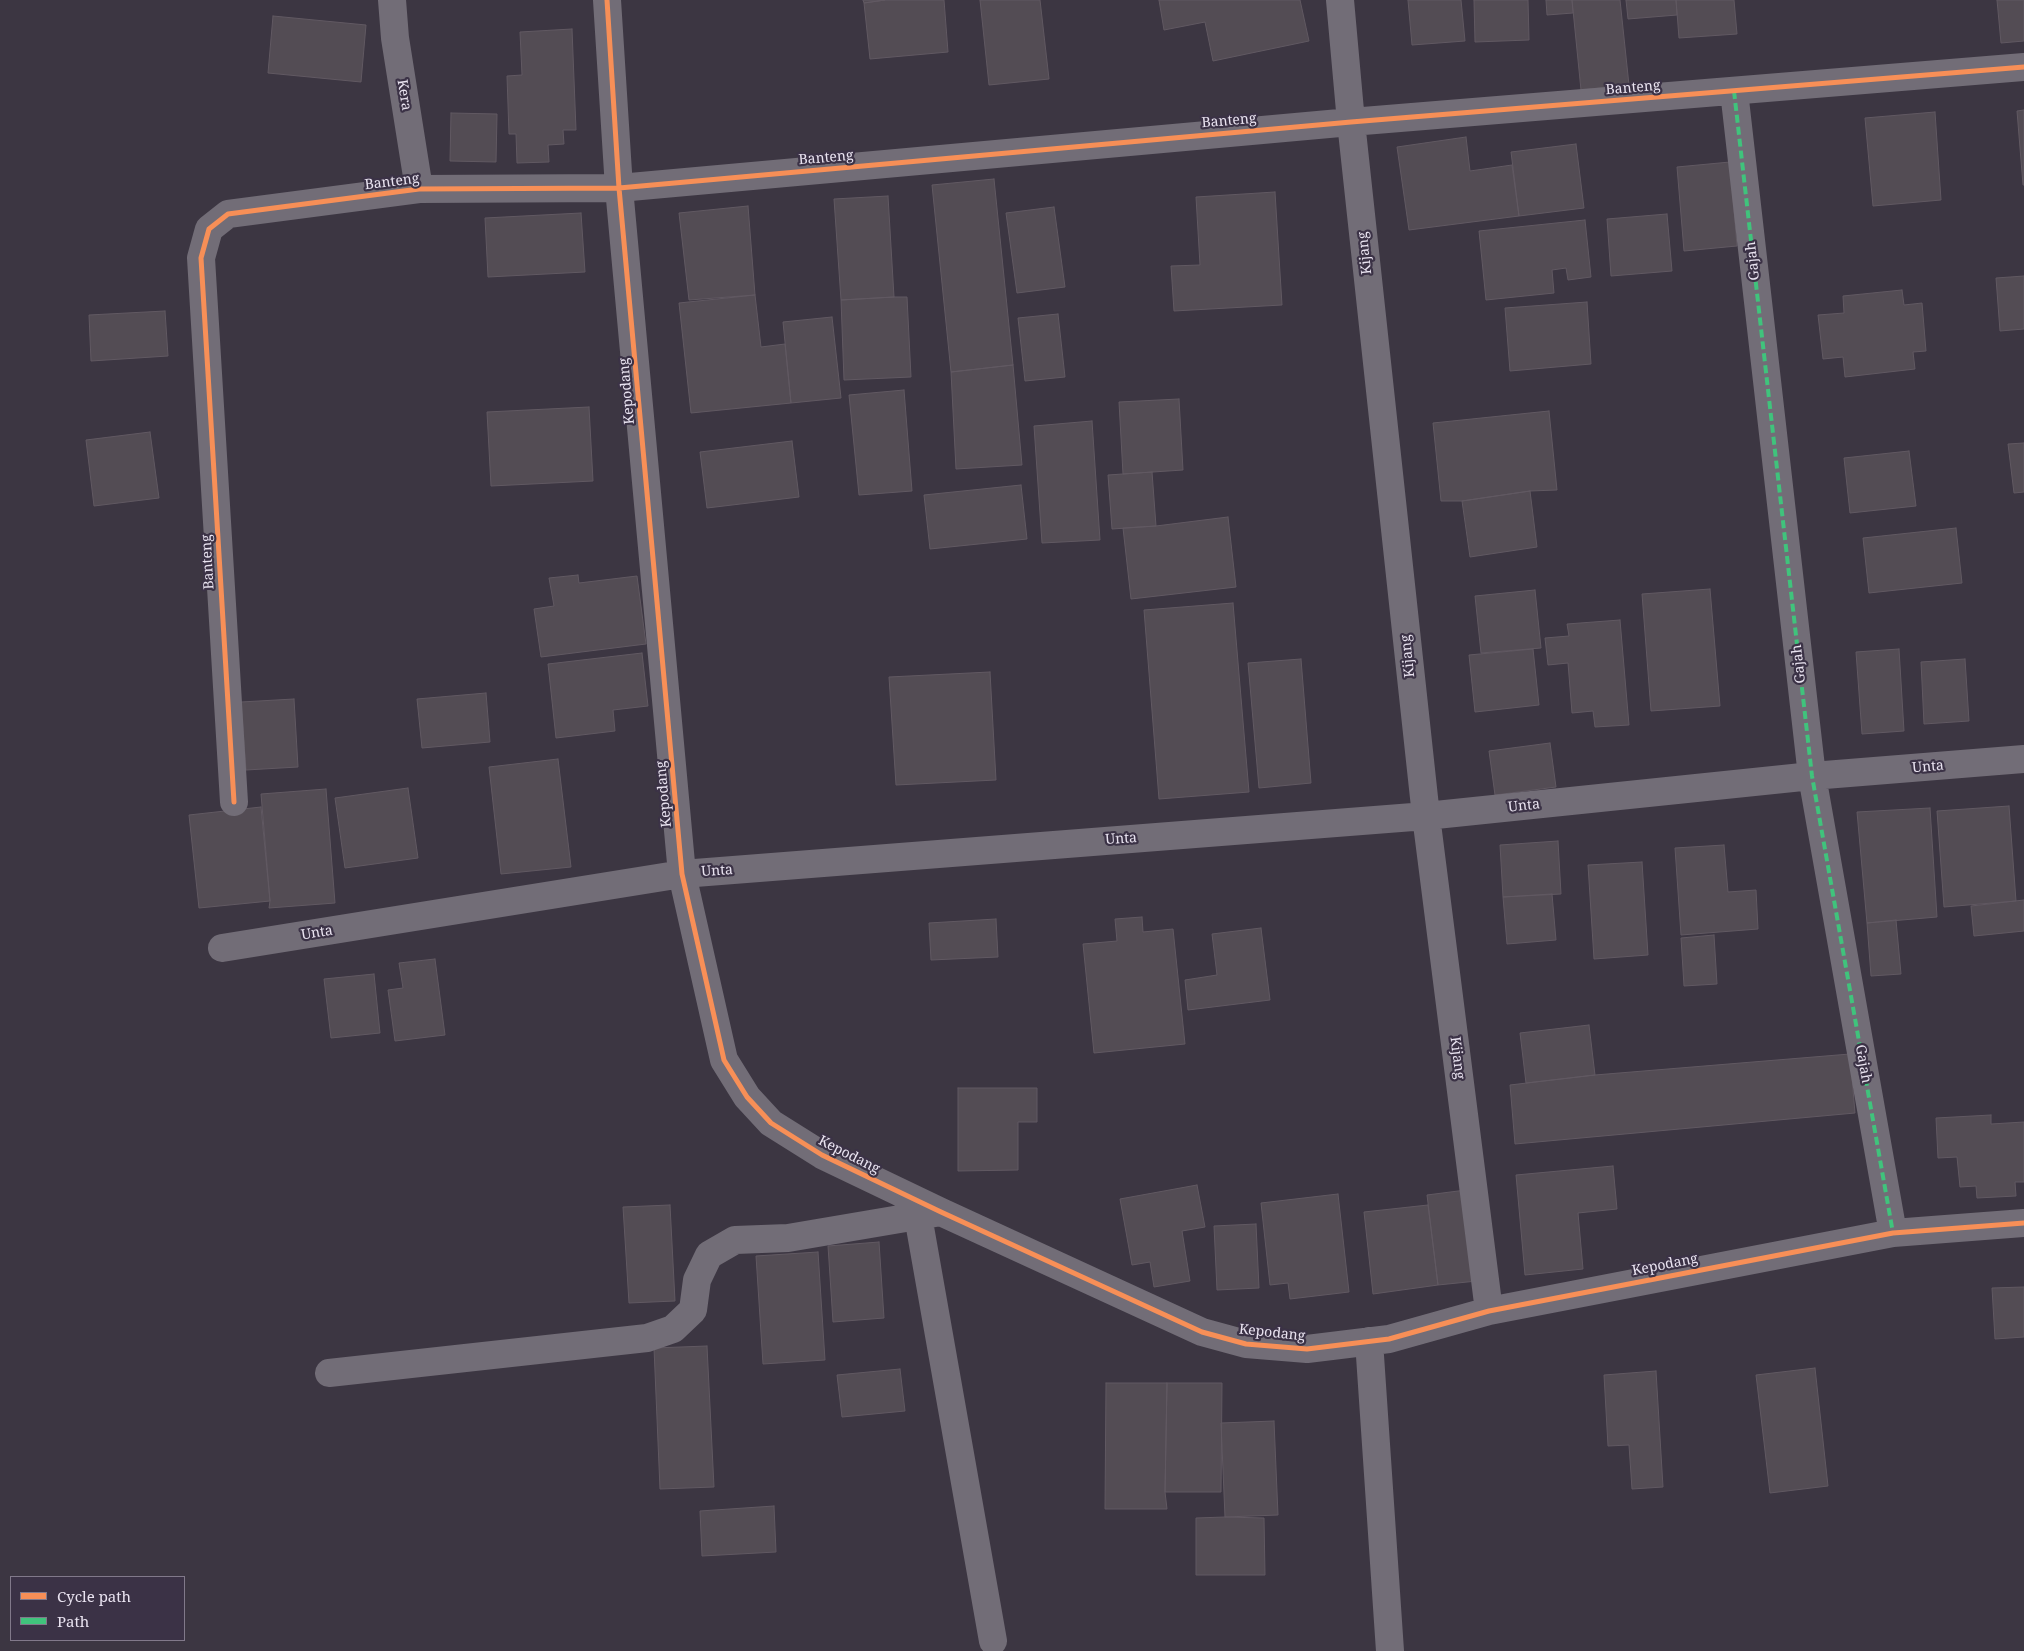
<!DOCTYPE html>
<style>
body{margin:0}
#map{position:relative;width:2024px;height:1651px;overflow:hidden;background:#3c3642;font-family:"Noto Serif",serif}
canvas{display:block}
.legend{position:absolute;left:10px;top:1576px;width:175px;height:65px;box-sizing:border-box;background:#3b3246;border:1px solid #81798a;margin:0;padding:6px 9px;list-style:none;font-size:15px;color:#e9e3f0}
.legend li{display:flex;align-items:center;gap:10px;height:25px}
.legend b{width:25px;border:1px solid #81798a}
</style>
<div id="map">
<canvas width="2024" height="1651"></canvas>
<ul class="legend">
<li><b style="height:6px;background:#f78f57"></b>Cycle path</li>
<li><b style="height:6px;background:#40c37c"></b>Path</li>
</ul>
</div>
<script>
const context = document.querySelector('canvas').getContext('2d');
context.lineJoin = 'round';
function paint(path, color) {
  context.fillStyle = color;
  context.fill(path, 'evenodd');
}
function poly(rows) {
  const path = new Path2D();
  for (const r of rows) {
    path.moveTo(r[0], r[1]);
    for (let i = 2; i < r.length; i += 2) path.lineTo(r[i], r[i + 1]);
  }
  return path;
}
function stroke(path, color, width, dash) {
  context.strokeStyle = color;
  context.lineWidth = width;
  context.lineCap = dash ? 'butt' : 'round';
  context.setLineDash(dash || []);
  context.stroke(path);
}
function write(font, color, halo, rows, align = 'center') {
  context.font = font + ' "Noto Serif",serif';
  context.lineWidth = 4.5;
  context.setLineDash([]);
  context.textBaseline = 'middle';
  context.strokeStyle = halo;
  context.fillStyle = color;
  for (const [text, x, y, turn = 0] of rows) {
    context.save();
    context.translate(x, y);
    context.rotate((+turn || 0) * Math.PI / 180);
    context.textAlign = isNaN(turn) ? turn : align;
    if (halo) context.strokeText(text, 0, 0);
    context.fillText(text, 0, 0);
    context.restore();
  }
}
const building = poly([
 [863,0,885,0,864,3,863,0],
 [885,0,944,0,948,52,870,59,864,3,885,0],
 [980,0,1040,0,1049,79,989,85,980,0],
 [1159,0,1300,0,1309,41,1213,61,1205,22,1164,30,1159,0],
 [1408,0,1461,0,1465,41,1412,45,1408,0],
 [1474,0,1528,0,1529,40,1475,42,1474,0],
 [1546,0,1572,0,1573,13,1547,15,1546,0],
 [1572,0,1620,0,1629,85,1581,90,1572,0],
 [1626,0,1676,0,1677,15,1628,19,1626,0],
 [1676,0,1734,0,1737,34,1679,38,1676,0],
 [1997,0,2024,0,2024,41,2001,43,1997,0],
 [273,16,366,25,361,82,268,73,273,16],
 [572,29,576,130,563,130,564,144,548,145,549,162,517,163,516,134,509,134,507,76,522,75,520,32,572,29],
 [2024,110,2024,185,2023,185,2017,111,2024,110],
 [1935,112,1941,200,1873,206,1865,118,1935,112],
 [451,113,497,114,496,162,450,161,451,113],
 [1466,137,1470,171,1512,165,1519,216,1409,230,1397,147,1466,137],
 [1576,144,1584,208,1519,216,1511,152,1576,144],
 [1730,162,1737,246,1684,251,1677,167,1730,162],
 [994,179,1013,365,951,372,932,185,994,179],
 [1275,192,1282,305,1174,311,1171,266,1200,265,1196,197,1275,192],
 [888,196,894,297,841,300,834,199,888,196],
 [748,206,755,295,689,300,679,213,748,206],
 [1054,207,1065,287,1017,293,1006,213,1054,207],
 [581,213,585,272,488,277,485,218,581,213],
 [1667,214,1672,271,1611,276,1607,219,1667,214],
 [1585,220,1591,277,1568,280,1566,268,1552,270,1554,293,1486,300,1479,231,1585,220],
 [2024,276,2024,329,2000,331,1996,278,2024,276],
 [1902,290,1904,305,1922,303,1926,351,1913,352,1915,369,1845,377,1843,357,1823,359,1818,315,1844,313,1843,296,1902,290],
 [755,295,761,347,785,344,791,403,691,413,679,303,755,295],
 [894,297,907,297,911,377,844,380,841,300,894,297],
 [1587,302,1591,364,1510,371,1505,308,1587,302],
 [165,311,168,356,91,361,89,315,165,311],
 [1058,314,1065,377,1025,381,1018,318,1058,314],
 [832,317,841,398,791,403,783,322,832,317],
 [1013,365,1022,465,956,469,951,372,1013,365],
 [904,390,912,491,859,495,849,395,904,390],
 [1179,399,1183,470,1123,474,1119,402,1179,399],
 [589,407,593,481,491,486,487,412,589,407],
 [1549,411,1557,490,1530,491,1462,501,1441,501,1433,423,1549,411],
 [1092,421,1100,540,1042,543,1034,426,1092,421],
 [150,432,159,498,94,506,86,440,150,432],
 [792,441,799,497,707,508,700,452,792,441],
 [2024,443,2024,492,2014,493,2008,444,2024,443],
 [1909,451,1916,506,1850,513,1844,458,1909,451],
 [1152,472,1156,526,1112,529,1108,475,1152,472],
 [1021,485,1027,539,930,549,924,495,1021,485],
 [1530,491,1537,547,1470,557,1462,501,1530,491],
 [1228,517,1236,587,1131,599,1123,528,1156,526,1228,517],
 [1956,528,1962,583,1869,593,1863,538,1956,528],
 [578,575,579,583,637,576,646,644,541,657,534,609,554,606,549,578,578,575],
 [1710,589,1720,706,1651,711,1642,594,1710,589],
 [1535,590,1541,648,1481,653,1475,596,1535,590],
 [1233,603,1249,792,1159,799,1144,610,1233,603],
 [1620,620,1629,725,1595,727,1593,711,1572,713,1568,663,1548,665,1545,638,1569,636,1567,624,1620,620],
 [1533,649,1539,705,1475,712,1469,655,1533,649],
 [1899,649,1904,731,1862,734,1856,652,1899,649],
 [642,653,648,706,613,710,615,731,556,738,548,664,642,653],
 [1301,659,1311,783,1259,788,1248,663,1301,659],
 [1965,659,1969,721,1924,724,1921,662,1965,659],
 [990,672,996,780,896,785,889,677,990,672],
 [486,693,490,742,422,748,417,699,486,693],
 [294,699,298,767,246,770,241,702,294,699],
 [1550,743,1556,787,1495,795,1489,751,1550,743],
 [558,759,571,867,501,874,489,767,558,759],
 [408,788,418,858,345,868,335,798,408,788],
 [326,789,335,903,269,908,270,901,261,794,326,789],
 [2009,806,2016,901,1944,907,1937,811,2009,806],
 [261,807,270,901,199,908,189,815,261,807],
 [1930,808,1937,917,1867,923,1857,812,1930,808],
 [1558,841,1561,894,1503,897,1500,845,1558,841],
 [1724,845,1728,892,1756,890,1758,929,1681,935,1675,848,1724,845],
 [1642,862,1648,955,1594,959,1588,865,1642,862],
 [1552,894,1556,940,1507,944,1503,897,1552,894],
 [2024,900,2024,931,1974,936,1971,906,2024,900],
 [1142,917,1143,932,1173,929,1185,1044,1094,1053,1083,944,1117,941,1115,919,1142,917],
 [996,919,998,957,931,960,929,923,996,919],
 [1896,920,1901,974,1871,976,1867,923,1896,920],
 [1261,928,1270,1000,1188,1010,1185,980,1217,975,1212,934,1261,928],
 [1714,935,1717,984,1684,986,1681,938,1714,935],
 [435,959,445,1035,395,1041,388,990,403,988,399,963,435,959],
 [374,974,380,1033,331,1038,324,979,374,974],
 [1589,1025,1595,1075,1526,1083,1520,1033,1589,1025],
 [1850,1054,1855,1113,1515,1144,1510,1085,1595,1075,1850,1054],
 [958,1088,1037,1088,1037,1122,1018,1122,1018,1170,958,1171,958,1088],
 [1991,1115,1991,1124,2024,1122,2024,1182,2015,1182,2016,1196,1977,1198,1976,1186,1960,1187,1957,1157,1938,1158,1936,1118,1991,1115],
 [1613,1166,1617,1209,1578,1213,1583,1269,1525,1275,1516,1175,1613,1166],
 [1197,1185,1205,1227,1182,1231,1190,1281,1154,1287,1150,1262,1132,1265,1120,1199,1197,1185],
 [1466,1190,1477,1281,1438,1285,1427,1195,1466,1190],
 [1338,1194,1349,1292,1290,1299,1288,1283,1270,1285,1261,1203,1338,1194],
 [670,1205,675,1301,629,1303,623,1207,670,1205],
 [1428,1205,1438,1285,1373,1294,1364,1212,1428,1205],
 [1256,1224,1259,1288,1217,1290,1214,1226,1256,1224],
 [879,1242,884,1318,833,1322,828,1246,879,1242],
 [818,1252,825,1360,763,1364,756,1256,818,1252],
 [2024,1287,2024,1337,1995,1339,1992,1288,2024,1287],
 [707,1346,714,1487,660,1489,654,1348,707,1346],
 [1815,1368,1828,1486,1770,1493,1756,1375,1815,1368],
 [900,1369,905,1411,842,1417,837,1375,900,1369],
 [1656,1371,1663,1487,1632,1489,1629,1445,1608,1446,1604,1375,1656,1371],
 [1106,1383,1167,1383,1165,1492,1167,1509,1105,1509,1106,1383],
 [1167,1383,1222,1383,1221,1492,1165,1492,1167,1383],
 [1274,1421,1278,1515,1225,1517,1221,1423,1274,1421],
 [774,1506,776,1552,702,1556,700,1511,774,1506],
 [1225,1517,1264,1518,1265,1575,1196,1575,1196,1518,1225,1517]
]);
const minor = poly([
 [392,0,395,38,419,189],
 [607,0,619,188,682,874,724,1060,747,1097,771,1123,822,1155,941,1212,1202,1332,1246,1344,1307,1349,1389,1339,1489,1311,1893,1233,2024,1223],
 [1340,0,1351,122,1426,816,1489,1311],
 [1734,91,1812,776,1893,1233],
 [234,802,201,258,209,229,228,214,419,189,619,188,1351,122,2024,67],
 [222,948,682,874,1426,816,1812,776,2024,759],
 [918,1216,993,1641],
 [1369,1341,1390,1651],
 [329,1373,647,1338,673,1329,693,1310,697,1280,709,1255,735,1240,788,1238,941,1212]
]);
const quiet = poly([
 [1734,91,1812,776,1893,1233]
]);
const cycleway = poly([
 [607,0,619,188,682,874,724,1060,747,1097,771,1123,822,1155,941,1212,1202,1332,1246,1344,1307,1349,1389,1339,1489,1311,1893,1233,2024,1223],
 [234,802,201,258,209,229,228,214,419,189,619,188,1351,122,2024,67]
]);
const streetNames = [
 ["Banteng",1633,88,-5],
 ["Kera",404,95,81],
 ["Banteng",1229,121,-5],
 ["Banteng",826,158,-5],
 ["Banteng",392,182,-7],
 ["Kijang",1365,253,-96],
 ["Gajah",1753,261,-96],
 ["Kepodang",627,391,-95],
 ["Banteng",208,562,-93],
 ["Kijang",1408,656,-96],
 ["Gajah",1799,664,-96],
 ["Unta",1928,767,-5],
 ["Kepodang",664,794,-95],
 ["Unta",1524,806,-6],
 ["Unta",1121,839,-4],
 ["Unta",717,871,-4],
 ["Unta",317,933,-9],
 ["Kijang",1457,1058,83],
 ["Gajah",1863,1064,80],
 ["Kepodang",849,1155,27],
 ["Kepodang",1665,1265,-11],
 ["Kepodang",1272,1333,6]
];
paint(building, '#534c54');
stroke(building, '#615962', 1);
stroke(minor, '#726d77', 28);
stroke(quiet, '#40c37c', 4, [8, 4]);
stroke(cycleway, '#f78f57', 5);
write('14px', '#e9e3f0', '#3b3246', streetNames);
</script>
